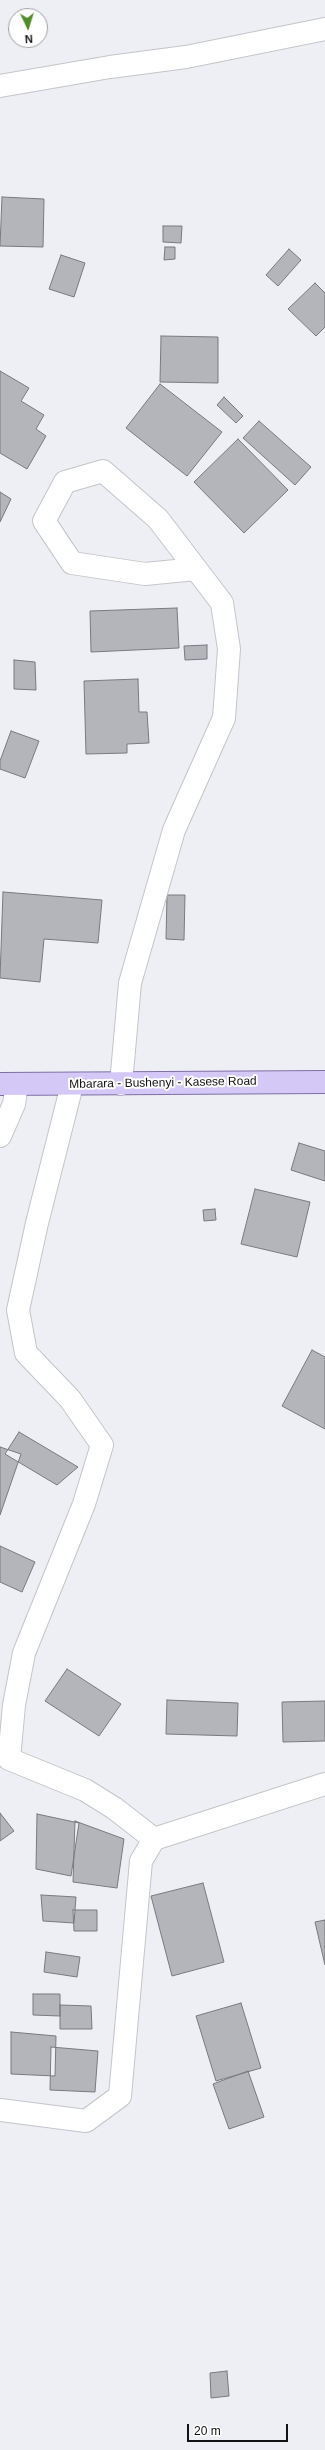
<!DOCTYPE html>
<style>
body{margin:0}
#map{position:relative;width:325px;height:2450px;overflow:hidden;background:#eeeff5;font-family:Arial,sans-serif}
canvas{display:block}
.north{position:absolute;left:8px;top:8px;width:40px;height:40px;box-sizing:border-box;background:#fff;border:1px solid #a0a0a1;border-radius:50%;rotate:176deg;font-size:11px;font-weight:700;line-height:16px;text-align:center;color:#121214}
.north::after{content:'';display:block;margin:auto;width:14px;height:18px;background:#518b28;clip-path:polygon(50% 0,100% 100%,50% 72%,0 100%)}
.scale{position:absolute;left:187px;top:2424px;width:101px;height:18px;box-sizing:border-box;border:2px solid #121214;border-top:0;padding-left:5px;font-size:12px;line-height:14px;white-space:nowrap;color:#121214;-webkit-text-stroke:3px #fff;paint-order:stroke}
</style>
<div id="map">
<canvas width="325" height="2450"></canvas>
<div class="north">N</div>
<div class="scale">20 m</div>
</div>
<script>
const context = document.querySelector('canvas').getContext('2d');
context.lineJoin = 'round';
function paint(path, color) {
  context.fillStyle = color;
  context.fill(path, 'evenodd');
}
function poly(rows) {
  const path = new Path2D();
  for (const r of rows) {
    path.moveTo(r[0], r[1]);
    for (let i = 2; i < r.length; i += 2) path.lineTo(r[i], r[i + 1]);
  }
  return path;
}
function stroke(path, color, width, dash) {
  context.strokeStyle = color;
  context.lineWidth = width;
  context.lineCap = dash ? 'butt' : 'round';
  context.setLineDash(dash || []);
  context.stroke(path);
}
function write(font, color, halo, rows, align = 'center') {
  context.font = font + ' Arial,sans-serif';
  context.lineWidth = 4;
  context.setLineDash([]);
  context.textBaseline = 'middle';
  context.strokeStyle = halo;
  context.fillStyle = color;
  for (const [text, x, y, turn = 0] of rows) {
    context.save();
    context.translate(x, y);
    context.rotate((+turn || 0) * Math.PI / 180);
    context.textAlign = isNaN(turn) ? turn : align;
    if (halo) context.strokeText(text, 0, 0);
    context.fillText(text, 0, 0);
    context.restore();
  }
}
const building = poly([
 [2,197,44,199,43,247,0,246,2,197],
 [163,226,182,226,181,243,163,242,163,226],
 [165,247,175,247,175,259,164,260,165,247],
 [289,249,301,260,278,286,266,275,289,249],
 [61,255,85,263,74,297,49,289,61,255],
 [315,283,325,293,325,327,316,336,288,309,315,283],
 [161,336,218,337,218,383,160,382,161,336],
 [0,371,29,388,21,401,44,415,36,429,46,436,27,469,0,453,0,371],
 [160,384,222,432,187,476,126,428,160,384],
 [224,397,243,416,236,423,217,405,224,397],
 [259,421,311,467,295,485,243,438,259,421],
 [238,439,288,490,244,533,194,482,238,439],
 [0,492,11,499,0,522,0,492],
 [177,608,179,648,91,652,90,611,177,608],
 [207,645,207,659,185,660,184,646,207,645],
 [14,660,35,662,36,690,14,689,14,660],
 [138,679,139,712,147,712,149,743,127,744,127,753,86,754,84,681,138,679],
 [11,731,39,741,25,778,0,769,0,761,11,731],
 [3,892,102,900,98,943,44,939,40,982,0,978,3,892],
 [167,895,185,895,184,940,166,939,167,895],
 [299,1143,325,1151,325,1181,291,1170,299,1143],
 [255,1189,310,1202,297,1257,241,1244,255,1189],
 [215,1209,216,1220,204,1221,203,1210,215,1209],
 [312,1350,325,1357,325,1429,282,1406,312,1350],
 [19,1432,78,1467,57,1485,5,1454,19,1432],
 [0,1447,21,1454,0,1515,0,1447],
 [0,1546,35,1562,22,1592,0,1582,0,1546],
 [67,1669,121,1704,99,1736,45,1701,67,1669],
 [167,1700,238,1703,237,1736,166,1734,167,1700],
 [325,1701,325,1741,283,1742,282,1702,325,1701],
 [0,1813,14,1831,0,1841,0,1813],
 [37,1814,79,1823,71,1876,36,1869,37,1814],
 [75,1821,124,1839,117,1888,73,1882,75,1821],
 [203,1883,224,1962,172,1976,151,1896,203,1883],
 [41,1895,76,1897,74,1923,43,1921,41,1895],
 [73,1910,97,1910,97,1931,74,1931,73,1910],
 [325,1920,325,1965,315,1922,325,1920],
 [46,1952,80,1957,77,1977,44,1972,46,1952],
 [33,1994,60,1994,60,2016,33,2015,33,1994],
 [241,2003,261,2068,216,2081,196,2016,241,2003],
 [60,2005,91,2006,92,2029,60,2029,60,2005],
 [11,2032,56,2036,55,2076,11,2074,11,2032],
 [51,2047,98,2051,95,2092,50,2090,51,2047],
 [248,2071,264,2117,229,2129,213,2084,248,2071],
 [227,2371,229,2396,211,2398,210,2373,227,2371]
]);
const street = poly([
 [0,86,110,67,186,57,325,29],
 [121,1084,130,983,174,830,224,718,229,649,222,603,158,519,103,471,65,482,44,521,72,563,145,574,196,569],
 [72,1085,37,1223,18,1310,26,1353,70,1399,102,1445,84,1504,24,1653,14,1705,9,1759,85,1790,114,1808,154,1839,325,1784],
 [0,1136,14,1104,17,1084],
 [0,2110,86,2121,120,2096,141,1861,154,1839]
]);
const primary = poly([
 [0,1084,325,1082]
]);
const streetNames = [
 ["Mbarara - Bushenyi - Kasese Road",163,1083,-1]
];
paint(building, '#b4b5ba');
stroke(building, '#79797f', 1);
stroke(street, '#c4c5ca', 24);
stroke(primary, '#7e70a4', 24);
stroke(street, '#fff', 22);
stroke(primary, '#d4c8f7', 22);
write('12px', '#121214', '#fff', streetNames);
</script>
